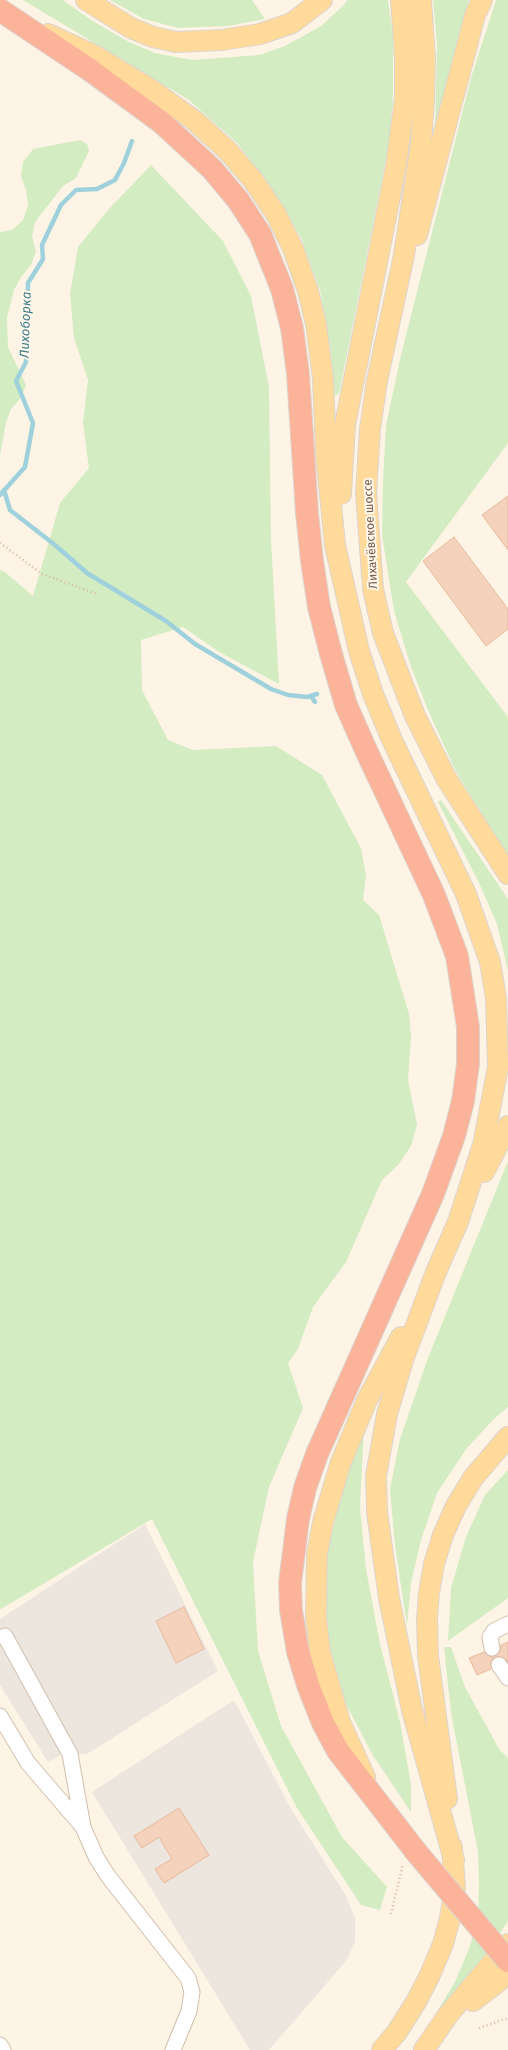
<!DOCTYPE html>
<meta charset="utf-8">
<style>
body{margin:0}
canvas{display:block;background:#fef4e5}
</style>
<canvas width="508" height="2050"></canvas>
<script>
const context = document.querySelector('canvas').getContext('2d');
context.lineJoin = 'round';
function paint(path, color) {
  context.fillStyle = color;
  context.fill(path, 'evenodd');
}
function poly(rows) {
  const path = new Path2D();
  for (const r of rows) {
    path.moveTo(r[0], r[1]);
    for (let i = 2; i < r.length; i += 2) path.lineTo(r[i], r[i + 1]);
  }
  return path;
}
function stroke(path, color, width, dash) {
  context.strokeStyle = color;
  context.lineWidth = width;
  context.lineCap = dash ? 'butt' : 'round';
  context.setLineDash(dash || []);
  context.stroke(path);
}
function write(font, color, halo, rows, align = 'center') {
  context.font = font + ' "Fira Sans",sans-serif';
  context.lineWidth = 4;
  context.setLineDash([]);
  context.textBaseline = 'middle';
  context.strokeStyle = halo;
  context.fillStyle = color;
  for (const [text, x, y, turn = 0] of rows) {
    context.save();
    context.translate(x, y);
    context.rotate((+turn || 0) * Math.PI / 180);
    context.textAlign = isNaN(turn) ? turn : align;
    if (halo) context.strokeText(text, 0, 0);
    context.fillText(text, 0, 0);
    context.restore();
  }
}
const industrial = poly([
 [145,1524,218,1671,87,1754,62,1754,48,1762,0,1685,0,1619],
 [234,1700,291,1809,345,1894,355,1918,355,1942,346,1961,269,2050,250,2050,92,1792]
]);
const green = poly([
 [23,0,63,0,91,20,129,42,155,53,192,60,259,55,285,46,321,26,344,5,347,0,388,0,393,37,393,101,388,149,339,394,335,395,331,351,320,290,301,238,271,187,237,143,189,100],
 [110,0,252,0,265,19,228,26,178,28,144,19],
 [433,0,469,0,435,125,437,45],
 [496,0,508,0,508,443,406,582,508,717,508,856,455,770,428,710,411,667,394,611,382,535,383,482,386,425,401,355,471,78],
 [80,140,87,144,89,151,76,178,63,186,35,222,32,237,36,251,31,265,21,277,14,290,7,318,8,347,26,385,21,398,11,409,6,423,0,455,0,232,12,230,23,220,28,205,26,190,21,176,23,162,33,149],
 [151,165,223,241,251,296,269,387,271,539,279,684,219,652,183,627,141,640,142,690,168,740,193,750,276,746,322,775,361,848,366,876,363,900,379,915,409,1014,411,1036,408,1080,417,1125,411,1146,399,1164,382,1180,346,1262,313,1307,298,1349,288,1363,303,1408,269,1487,253,1562,258,1651,281,1726,342,1837,387,1887,380,1910,361,1905,297,1808,152,1519,1,1609,0,1608,0,570,5,572,33,596,60,503,89,468,83,423,88,380,74,338,70,294,78,247,108,210],
 [441,800,508,899,508,971,497,924,480,885,438,802],
 [508,1161,508,1407,494,1419,467,1448,437,1493,421,1540,411,1583,407,1626,395,1546,390,1489,400,1439,428,1358],
 [364,1428,360,1507,366,1569,380,1644,400,1722,411,1784,411,1812,372,1754,346,1704,330,1649,326,1607,325,1562,344,1483],
 [508,1470,508,1598,448,1641,451,1588,466,1537,485,1495],
 [444,1647,451,1647,465,1687,499,1749,508,1758,508,1921,477,1966,432,2020,455,1982,470,1946,478,1919,479,1882,478,1852,451,1713]
]);
const stream = poly([
 [4,490,10,510,55,545,87,573,166,621,195,644,271,689,288,695,307,697,317,694],
 [0,495,25,467,33,423,16,381,26,362,28,283,43,259,42,245,61,205,76,190,97,189,115,180,124,163,132,141],
 [311,696,315,702]
]);
const building = poly([
 [508,496,508,550,482,515,508,496],
 [454,537,508,609,508,629,486,646,423,561,454,537],
 [184,1607,204,1649,176,1663,156,1621,184,1607],
 [508,1642,508,1662,502,1657,494,1657,491,1662,491,1669,477,1675,469,1658,484,1652,489,1656,494,1657,500,1651,501,1645,508,1642],
 [179,1808,209,1855,164,1883,155,1869,172,1859,159,1837,142,1848,134,1836,179,1808]
]);
const path = poly([
 [0,543,42,574,97,594],
 [391,1914,403,1864],
 [479,2028,508,2018]
]);
const minor = poly([
 [5,1636,70,1754,83,1827,96,1857,108,1876,188,1978,192,1992,189,2011,173,2050],
 [492,1648,490,1637,494,1631,508,1624],
 [499,1665,508,1678],
 [0,1716,28,1763,83,1827],
 [0,2045,3,2050]
]);
const major = poly([
 [86,0,131,28,153,37,176,42,222,40,260,34,292,23,322,0],
 [421,0,425,57,424,101,421,143,404,255,377,381,370,429,366,493,373,589,383,633,415,716,446,778,508,874],
 [48,34,94,55,152,90,195,121,228,151,253,180,276,214,294,251,308,291,316,324,323,378,326,454,335,545,359,651,373,694,392,740,466,894,490,962,496,998,498,1067,483,1145,458,1222,436,1272,403,1360,387,1414,376,1476,377,1512,389,1598,412,1710,454,1860],
 [417,235,475,15,482,0],
 [341,494,345,425,396,166,405,98,405,57,401,0],
 [484,1172,508,1126],
 [365,1777,340,1722,320,1652,316,1617,317,1554,323,1522,341,1462,367,1400,401,1337],
 [447,1799,428,1656,427,1619,429,1593,434,1564,443,1535,456,1506,473,1478,508,1437],
 [473,2001,508,1974],
 [382,2050,397,2032,416,2002,429,1977,443,1944,450,1918,455,1888,452,1847],
 [424,2050,448,2015,508,1944]
]);
const highway = poly([
 [0,10,90,70,161,122,212,169,238,200,260,234,282,289,292,328,298,374,307,513,312,561,319,607,331,654,346,705,365,748,434,895,457,956,468,1027,468,1064,463,1101,454,1136,433,1194,317,1454,305,1488,298,1519,290,1583,291,1610,298,1652,308,1685,323,1723,338,1751,417,1853]
]);
const highwayBridge = poly([
 [417,1853,508,1961]
]);
const streetNames = [
 ["Лихачёвское шоссе",371,534,-93]
];
const waterNames = [
 ["Лихоборка",26,325,-88]
];
paint(industrial, '#ede6df');
paint(green, '#d3ecc2');
stroke(stream, '#9ed1db', 4.5);
paint(building, '#f5d2bb');
stroke(building, '#e8b99b', 1);
stroke(minor, '#d2bead', 17);
stroke(major, '#dcd4cf', 22);
stroke(highway, '#dcd4cf', 24);
stroke(path, '#dab69e', 2.5, [1, 3]);
stroke(minor, '#fff', 15);
stroke(major, '#ffda9b', 20);
stroke(highway, '#fbb399', 22);
stroke(highwayBridge, '#dcd4cf', 24, []);
stroke(highwayBridge, '#fbb399', 22);
write('12px', '#785a48', '#fff8ed', streetNames);
write('italic 13px', '#3e7a86', '#fff8ed', waterNames);
</script>
